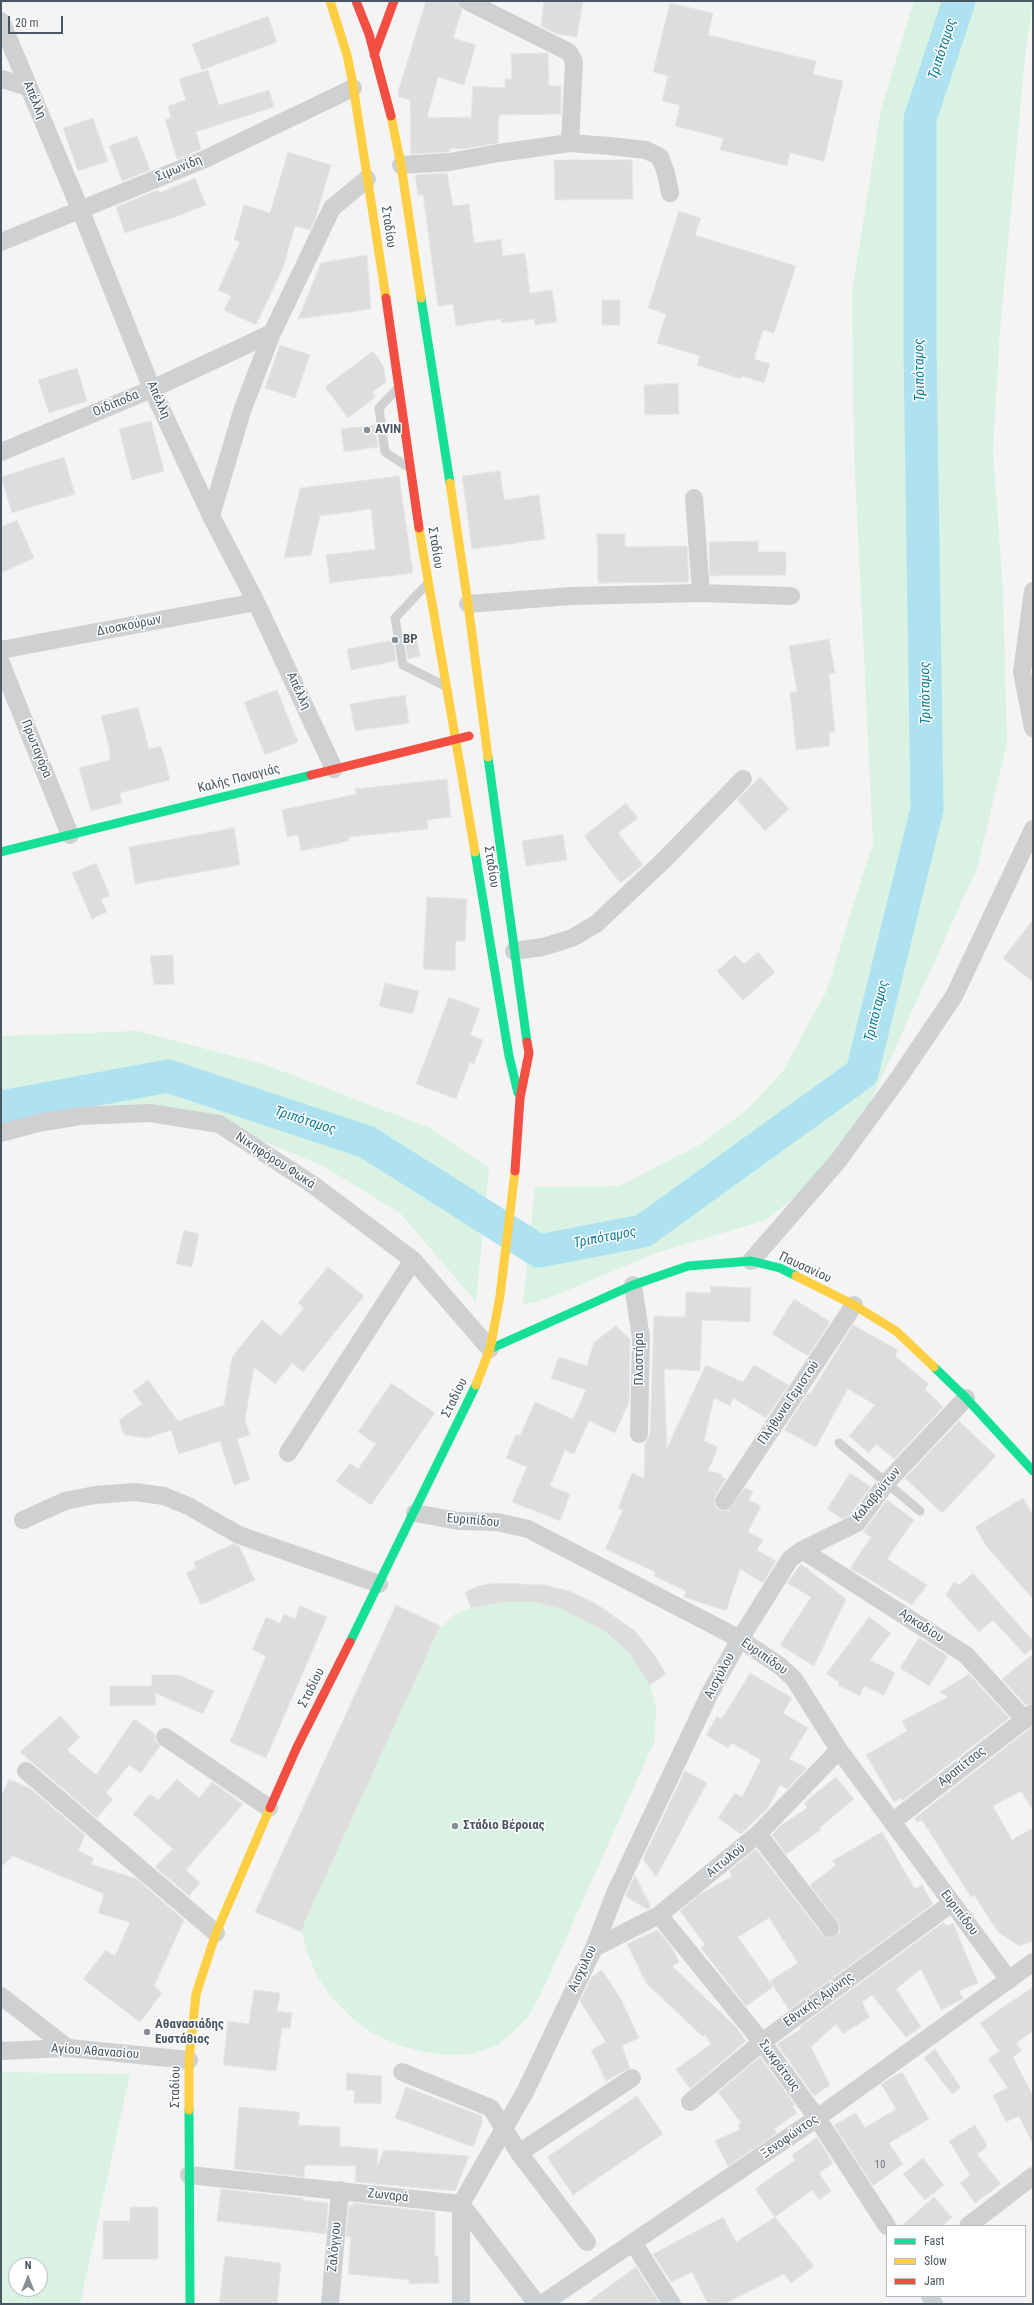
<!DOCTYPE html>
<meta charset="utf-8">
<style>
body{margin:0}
#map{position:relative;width:1034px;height:2305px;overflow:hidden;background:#f4f4f4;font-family:"Roboto Condensed",sans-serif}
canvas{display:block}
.frame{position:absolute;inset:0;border:2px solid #4a5661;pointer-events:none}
.legend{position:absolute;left:886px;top:2225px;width:140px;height:72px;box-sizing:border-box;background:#fff;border:1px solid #b7bbc0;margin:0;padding:5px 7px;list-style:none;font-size:12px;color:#4a5661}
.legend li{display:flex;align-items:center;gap:8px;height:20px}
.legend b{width:20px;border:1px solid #b7bbc0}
.north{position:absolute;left:8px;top:2257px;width:40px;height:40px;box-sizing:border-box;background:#fff;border:1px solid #b7bbc0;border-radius:50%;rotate:0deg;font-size:11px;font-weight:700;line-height:16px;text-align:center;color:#4a5661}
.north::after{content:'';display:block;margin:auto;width:14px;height:18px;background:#868d94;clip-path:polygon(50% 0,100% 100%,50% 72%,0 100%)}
.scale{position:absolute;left:8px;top:16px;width:55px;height:18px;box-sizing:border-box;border:2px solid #4a5661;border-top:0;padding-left:5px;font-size:12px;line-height:14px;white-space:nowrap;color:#4a5661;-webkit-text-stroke:3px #fff;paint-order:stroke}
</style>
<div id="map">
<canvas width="1034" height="2305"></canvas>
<div class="frame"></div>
<ul class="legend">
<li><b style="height:5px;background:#16e098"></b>Fast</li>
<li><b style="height:5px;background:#ffcf43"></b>Slow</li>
<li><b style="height:5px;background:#f24e42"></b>Jam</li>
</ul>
<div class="north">N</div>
<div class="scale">20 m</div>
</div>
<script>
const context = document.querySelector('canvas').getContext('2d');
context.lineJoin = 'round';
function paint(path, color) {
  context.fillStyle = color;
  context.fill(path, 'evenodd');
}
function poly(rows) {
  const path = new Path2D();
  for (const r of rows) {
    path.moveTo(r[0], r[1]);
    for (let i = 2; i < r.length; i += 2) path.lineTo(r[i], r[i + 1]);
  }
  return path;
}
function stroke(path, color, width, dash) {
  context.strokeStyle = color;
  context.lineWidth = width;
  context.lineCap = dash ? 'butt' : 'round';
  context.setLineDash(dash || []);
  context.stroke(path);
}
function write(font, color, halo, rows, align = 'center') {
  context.font = font + ' "Roboto Condensed",sans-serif';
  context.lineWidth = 3;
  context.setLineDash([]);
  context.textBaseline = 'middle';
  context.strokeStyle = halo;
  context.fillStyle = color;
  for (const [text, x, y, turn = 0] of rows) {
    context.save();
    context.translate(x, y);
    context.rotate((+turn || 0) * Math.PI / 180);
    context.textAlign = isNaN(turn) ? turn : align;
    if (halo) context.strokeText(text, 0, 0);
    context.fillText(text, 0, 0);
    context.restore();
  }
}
const green = poly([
 [914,1,1033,1,1025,57,1000,331,993,450,1003,590,1007,744,977,868,867,1110,831,1168,766,1220,656,1253,551,1297,533,1303,523,1304,535,1187,619,1186,701,1144,748,1109,783,1071,826,992,873,843,854,453,852,293,881,109],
 [138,1031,266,1065,430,1128,489,1168,476,1302,400,1213,323,1166,270,1144,193,1120,94,1112,1,1136,1,1036],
 [498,1583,544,1585,569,1591,595,1603,635,1631,653,1653,666,1674,650,1685,656,1708,655,1740,540,1996,528,2017,510,2035,496,2046,471,2054,447,2055,424,2052,395,2044,371,2032,352,2018,332,1998,317,1976,307,1952,302,1932,255,1912,396,1605,442,1627,455,1614,471,1608,465,1592,478,1586],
 [1,2072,130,2074,80,2304,1,2304],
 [16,2265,40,2265,40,2289,16,2289]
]);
const river = poly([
 [1,1107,168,1076,367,1142,539,1251,643,1231,862,1073,927,809,920,352,920,119,959,1]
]);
const building = poly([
 [426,1,457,1,462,10,453,38,476,45,464,85,438,77,427,118,471,117,473,86,505,88,505,79,512,79,511,54,548,53,549,86,561,86,561,114,499,115,498,143,464,149,451,148,449,152,411,154,410,100,399,97,398,92,426,1],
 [544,1,583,1,577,37,557,34,541,26,544,1],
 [670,3,713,13,708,35,816,61,813,74,843,81,824,161,790,153,787,166,720,150,723,138,675,126,680,105,662,101,668,76,653,72,670,3],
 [268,16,277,42,202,70,192,44,268,16],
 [208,70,219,105,269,90,274,107,196,132,201,149,177,159,165,120,171,118,168,106,186,100,179,79,208,70],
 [93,118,108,161,78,171,63,128,93,118],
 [137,136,150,170,122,181,109,146,137,136],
 [288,152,331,165,315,220,310,230,295,226,283,268,256,325,224,310,231,296,218,290,240,242,234,240,244,205,270,213,288,152],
 [554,160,632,160,633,199,555,200,554,160],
 [447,173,453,206,469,204,474,243,501,239,503,256,525,253,530,293,552,290,557,322,535,325,534,319,502,323,501,319,456,326,453,304,438,306,423,195,418,195,415,175,447,173],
 [195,178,206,205,175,217,125,233,116,207,158,190,159,193,195,178],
 [679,211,701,218,695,235,796,266,774,333,763,330,754,359,770,364,764,383,742,376,741,379,697,365,700,356,657,343,666,314,648,308,679,211],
 [367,255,371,309,298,319,321,263,367,255],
 [602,300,620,300,620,325,602,325,602,300],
 [280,345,310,355,295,398,265,388,280,345],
 [373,351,383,365,386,382,372,392,376,397,348,418,325,387,373,351],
 [77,368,87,401,49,413,38,380,77,368],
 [678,383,679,414,645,415,644,385,678,383],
 [151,421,164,471,132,480,119,429,151,421],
 [375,425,378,447,344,452,341,429,375,425],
 [64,457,75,494,12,513,1,477,64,457],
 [500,471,504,500,539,495,545,539,472,549,462,476,500,471],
 [399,476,413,573,330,583,326,555,375,549,371,509,320,516,311,555,284,558,300,488,399,476],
 [17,520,34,558,1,573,1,527,17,520],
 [597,534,625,534,625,547,687,546,689,582,598,583,597,534],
 [758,541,758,552,786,552,786,575,710,576,709,542,758,541],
 [416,635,420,656,408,659,404,637,416,635],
 [829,639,835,673,829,674,835,732,829,733,830,746,796,750,790,692,797,692,789,646,829,639],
 [393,640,396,661,351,670,347,649,393,640],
 [277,690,298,742,265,755,244,702,277,690],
 [405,695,409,723,355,731,350,704,405,695],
 [138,707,149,749,161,746,170,780,120,793,122,803,91,811,79,768,110,760,109,747,101,716,138,707],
 [760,777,789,809,765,831,737,800,760,777],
 [447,779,451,817,427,820,428,829,348,837,349,841,301,851,298,835,287,837,282,810,356,794,355,789,447,779],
 [626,803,638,818,618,833,643,865,620,883,584,836,626,803],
 [234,828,240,865,135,884,129,847,234,828],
 [563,834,567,860,526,866,522,841,563,834],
 [96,863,110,896,101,899,107,912,92,919,72,873,96,863],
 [427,897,467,899,465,941,456,941,455,971,423,969,427,897],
 [1033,920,1033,982,1003,958,1033,920],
 [758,952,775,972,743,1000,717,971,735,955,744,964,758,952],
 [173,955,174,984,154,985,150,956,173,955],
 [385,983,419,991,413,1014,379,1006,385,983],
 [449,997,480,1009,470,1035,483,1040,474,1064,470,1062,456,1099,416,1084,449,997],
 [184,1230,199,1234,192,1267,176,1264,184,1230],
 [328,1267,364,1296,303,1372,292,1363,275,1384,254,1367,245,1420,250,1435,237,1439,250,1480,234,1485,220,1441,179,1454,171,1430,147,1438,124,1435,119,1420,142,1404,133,1391,148,1380,178,1421,224,1405,232,1357,262,1320,281,1336,304,1308,298,1303,328,1267],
 [711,1286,751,1288,750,1322,702,1320,700,1371,664,1369,667,1448,706,1365,743,1382,754,1365,789,1385,766,1418,733,1398,730,1406,714,1398,704,1441,718,1447,708,1471,722,1474,721,1476,726,1479,715,1496,714,1505,719,1510,728,1511,745,1488,753,1491,749,1500,761,1506,748,1532,763,1540,757,1550,776,1561,763,1583,740,1569,726,1611,684,1597,686,1591,654,1576,655,1572,605,1549,623,1510,618,1508,632,1473,644,1478,645,1443,650,1434,654,1316,685,1317,686,1292,710,1293,711,1286],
 [794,1299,830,1322,808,1356,772,1334,794,1299],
 [853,1325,898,1350,895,1356,929,1384,925,1389,943,1407,894,1459,876,1444,869,1453,849,1436,875,1405,848,1389,816,1447,784,1430,808,1393,810,1394,853,1325],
 [616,1326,630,1339,629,1402,615,1433,589,1421,574,1454,565,1450,550,1486,570,1494,560,1521,512,1502,527,1467,506,1458,516,1434,520,1436,535,1402,573,1419,586,1390,551,1378,559,1357,587,1366,594,1342,616,1326],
 [391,1383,435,1413,371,1505,336,1481,350,1463,358,1469,376,1444,358,1432,391,1383],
 [959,1421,996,1456,942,1513,905,1478,959,1421],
 [850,1473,871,1487,850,1515,842,1519,827,1509,850,1473],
 [1023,1498,1033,1516,1033,1599,987,1547,975,1527,1023,1498],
 [887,1500,914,1520,887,1559,927,1585,912,1605,850,1568,871,1537,863,1532,887,1500],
 [233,1544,239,1546,255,1580,201,1605,186,1573,196,1568,194,1562,233,1544],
 [801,1564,846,1599,814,1666,780,1645,811,1597,787,1583,801,1564],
 [973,1573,1033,1641,1033,1648,1025,1655,993,1620,979,1632,946,1595,954,1582,959,1585,973,1573],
 [498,1583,544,1585,569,1591,595,1603,635,1631,653,1653,666,1674,650,1685,629,1653,606,1632,561,1609,535,1602,505,1602,471,1608,465,1592,478,1586,498,1583],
 [396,1605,440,1626,305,1921,302,1932,255,1912,396,1605],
 [300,1606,327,1617,266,1758,230,1742,266,1656,252,1650,266,1617,280,1623,284,1614,295,1619,300,1606],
 [869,1617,891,1633,870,1660,895,1673,884,1695,864,1686,860,1696,838,1685,839,1682,826,1674,869,1617],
 [919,1638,948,1656,929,1686,900,1668,919,1638],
 [1033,1654,1033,1703,1026,1705,1002,1679,1033,1654],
 [750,1673,792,1698,783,1713,808,1728,789,1759,807,1768,787,1789,780,1785,768,1808,741,1834,718,1818,735,1793,742,1797,761,1760,732,1743,728,1748,706,1735,717,1716,722,1719,750,1673],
 [969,1674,1009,1718,903,1800,901,1798,894,1802,866,1755,907,1731,902,1721,948,1697,940,1692,969,1674],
 [152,1675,179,1675,214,1691,203,1714,155,1693,156,1705,110,1706,110,1686,152,1686,152,1675],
 [60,1716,80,1737,67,1750,96,1775,134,1719,155,1734,155,1741,160,1746,141,1773,129,1765,106,1793,113,1799,97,1818,20,1752,60,1716],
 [1033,1726,1033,1811,1021,1791,993,1806,1012,1840,1033,1828,1033,1941,1019,1946,998,1932,974,1895,971,1897,922,1820,917,1822,915,1818,1033,1726],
 [685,1771,707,1783,656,1877,643,1859,685,1771],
 [836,1777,854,1799,819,1828,821,1830,786,1854,772,1835,780,1826,807,1808,804,1803,836,1777],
 [9,1779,31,1789,85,1835,78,1851,94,1858,91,1864,137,1879,184,1920,154,1986,162,1993,140,2022,83,1979,106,1950,115,1956,130,1922,98,1913,104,1894,13,1856,1,1867,1,1797,9,1779],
 [177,1779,199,1798,212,1782,243,1804,186,1870,200,1883,189,1896,155,1867,173,1849,133,1814,150,1794,158,1800,177,1779],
 [882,1832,915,1889,922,1885,933,1904,789,2010,770,1981,798,1963,769,1918,738,1937,773,1987,746,2006,701,1948,705,1945,680,1911,699,1895,732,1876,729,1871,756,1849,822,1934,832,1938,840,1932,840,1926,810,1885,836,1865,832,1861,882,1832],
 [635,1875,651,1907,647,1909,625,1896,635,1875],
 [944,1922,946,1926,953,1923,978,1983,959,1991,963,1999,941,2010,921,1969,896,1989,921,2027,906,2037,872,1995,862,2002,870,2017,843,2034,836,2024,811,2047,830,2085,814,2096,777,2044,801,2029,800,2027,944,1922],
 [657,1930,671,1946,679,1962,672,1966,736,2027,746,2041,690,2089,676,2069,711,2044,705,2035,702,2036,646,1983,627,1944,657,1930],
 [602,1970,621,1999,639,2038,622,2046,630,2068,606,2081,591,2050,606,2042,580,2001,592,1977,602,1970],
 [1033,1987,1033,2031,1016,2043,1022,2051,1013,2057,1033,2096,1033,2144,1019,2116,1006,2122,993,2095,1008,2088,988,2059,999,2051,980,2023,1033,1987],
 [254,1990,280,1993,277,2011,292,2013,290,2028,282,2028,276,2071,223,2065,228,2021,249,2024,254,1990],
 [935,2049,961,2088,952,2094,924,2058,935,2049],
 [760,2057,795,2105,792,2106,797,2113,774,2129,777,2133,728,2166,715,2141,740,2129,738,2125,741,2123,718,2092,760,2057],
 [902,2072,929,2119,889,2143,903,2164,873,2186,834,2125,856,2113,865,2128,896,2109,881,2084,902,2072],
 [347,2073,382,2076,381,2104,354,2103,355,2091,346,2090,347,2073],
 [406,2087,482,2116,482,2124,473,2147,395,2118,406,2087],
 [637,2096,663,2134,573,2195,547,2157,637,2096],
 [239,2107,300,2112,298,2125,340,2127,340,2146,378,2149,377,2167,384,2150,469,2156,455,2191,355,2182,356,2166,305,2165,304,2177,234,2169,239,2107],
 [975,2125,986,2143,986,2148,977,2154,1001,2184,975,2203,960,2183,970,2175,949,2141,975,2125],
 [817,2137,833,2163,819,2173,831,2191,819,2200,812,2190,775,2217,755,2189,795,2160,792,2155,817,2137],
 [923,2158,944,2185,925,2200,903,2174,923,2158],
 [221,2189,303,2198,303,2200,328,2203,326,2234,217,2221,221,2189],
 [934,2197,952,2217,942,2226,901,2226,934,2197],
 [353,2203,435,2212,435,2256,438,2256,439,2283,409,2284,409,2280,348,2274,351,2237,346,2236,349,2205,353,2206,353,2203],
 [130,2207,158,2207,158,2259,103,2259,103,2221,130,2221,130,2207],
 [723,2217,736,2242,775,2217,814,2266,791,2283,784,2274,724,2304,708,2304,692,2272,671,2282,653,2254,723,2217],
 [225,2256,281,2263,277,2304,219,2304,225,2256],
 [636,2267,660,2304,585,2304,636,2267]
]);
const lane = poly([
 [398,388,379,408,385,452,408,467],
 [427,584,395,618,403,665,445,686],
 [839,1443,920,1511]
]);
const street = poly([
 [467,1,569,52,574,62,570,143],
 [1,21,80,209,152,389,211,516,256,602,334,769],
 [1,79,29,87],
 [401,165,450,162,499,153,570,143,610,146,646,150,660,157,666,173,670,193],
 [1,242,205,159,353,88],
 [1,452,152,389,272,333],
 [694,498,701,593],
 [211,516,242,411,272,333,332,208,367,179],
 [1033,591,1022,672,1033,728],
 [468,604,571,596,701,593,791,596],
 [1,650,256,602],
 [1,663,70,835],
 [514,951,543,947,572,938,596,924,663,861,743,779],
 [1,1133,38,1123,80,1116,150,1113,219,1124,312,1184,413,1260,490,1349],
 [751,1261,838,1161,898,1079,954,996,1033,829],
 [633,1285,641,1338,639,1434],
 [288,1453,413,1260],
 [724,1501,854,1305],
 [415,1513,459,1521,497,1522,528,1529,740,1639,780,1666,794,1679,839,1750,1009,1980],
 [23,1520,65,1501,95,1495,135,1492,164,1496,188,1506,239,1535,379,1584],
 [802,1550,966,1655,1025,1720],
 [165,1737,269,1808],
 [26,1771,216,1933],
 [892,1822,1033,1713],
 [758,1834,830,1928],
 [659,1915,762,2042,817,2118,887,2226],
 [594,1948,659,1915,758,1834,839,1750],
 [1,1996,68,2048],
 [1,2051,68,2048,189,2060],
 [402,2072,491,2108,519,2153,587,2242],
 [690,2102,762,2042,952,1903],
 [519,2153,632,2078],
 [189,2175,461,2204,537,2304],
 [968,2226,1033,2176],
 [634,2244,672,2304],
 [930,2296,934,2304],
 [330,2304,340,2190],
 [461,2304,461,2204,525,2092,594,1948,616,1891,710,1693,740,1639,790,1559,802,1550,857,1523,887,1482,966,1398],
 [542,2304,817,2118,1033,1962]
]);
const fast = poly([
 [421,298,450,483],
 [488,757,527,1042],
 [1,852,311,775],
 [475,852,509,1056,518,1093],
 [490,1349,633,1285,688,1266,751,1261,780,1268,796,1276],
 [934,1367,966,1398,1033,1471],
 [350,1642,476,1385],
 [189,2110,190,2304]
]);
const slow = poly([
 [330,1,347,55,352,79,386,298],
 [391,116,401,165,421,298],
 [450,483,468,604,488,757],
 [419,528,475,852],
 [796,1276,854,1305,896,1331,934,1367],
 [476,1385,490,1349,500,1296,515,1171],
 [189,2110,189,2060,196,1994,216,1933,270,1808]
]);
const jam = poly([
 [356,1,369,34,391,116],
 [374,55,394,1],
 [386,298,419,528],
 [311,775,469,736],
 [515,1171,520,1098,529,1053,527,1042],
 [270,1808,297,1747,350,1642]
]);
const markers = [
 [367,430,4,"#868d94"],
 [395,640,4,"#868d94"],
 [455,1826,4,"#868d94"],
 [147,2032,4,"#868d94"]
];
const numberNames = [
 ["10",880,2165]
];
const streetNames = [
 ["Απέλλη",34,100,67],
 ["Σιμωνίδη",179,169,-22],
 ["Σταδίου",388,227,82],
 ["Απέλλη",158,400,66],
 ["Οιδίποδα",116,404,-23],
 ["Σταδίου",435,548,81],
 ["Διοσκούρων",129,626,-11],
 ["Απέλλη",298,691,65],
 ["Πρωταγόρα",36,749,68],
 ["Καλής Παναγιάς",239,779,-14],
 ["Σταδίου",491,867,81],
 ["Νικηφόρου Φωκά",275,1161,33],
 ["Παυσανίου",805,1268,25],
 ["Πλαστήρα",640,1359,-90],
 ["Σταδίου",455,1398,-64],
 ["Πλήθωνα Γεμιστού",789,1403,-56],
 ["Καλαβρύτων",877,1495,-50],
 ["Ευριπίδου",473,1521,5],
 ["Αρκαδίου",921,1626,33],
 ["Ευριπίδου",764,1657,35],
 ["Αισχύλου",720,1676,-62],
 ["Σταδίου",312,1688,-63],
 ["Αραπίτσας",962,1767,-38],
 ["Αιτωλού",726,1861,-39],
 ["Ευριπίδου",959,1913,53],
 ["Αισχύλου",583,1969,-65],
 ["Εθνικής Αμύνης",819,2000,-36],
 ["Αγίου Αθανασίου",95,2052,4],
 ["Σωκράτους",779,2066,54],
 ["Σταδίου",176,2087,-89],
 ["Ξενοφώντος",790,2137,-35],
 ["Ζωναρά",388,2196,6],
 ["Ζαλόγγου",335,2247,-85]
];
const poiNames = [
 ["AVIN",375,430],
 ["BP",403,640],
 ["Στάδιο Βέροιας",463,1826],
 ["Αθανασιάδης",155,2025],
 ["Ευστάθιος",155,2040]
];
const waterNames = [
 ["Τριπόταμος",943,49,-72],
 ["Τριπόταμος",920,370,-91],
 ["Τριπόταμος",926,693,-91],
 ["Τριπόταμος",877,1011,-76],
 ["Τριπόταμος",305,1121,18],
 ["Τριπόταμος",605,1238,-11]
];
paint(green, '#d9f2e3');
stroke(river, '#aee2f0', 33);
paint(building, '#ddddde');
stroke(building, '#e5e6e7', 1);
stroke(lane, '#ced0d2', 9);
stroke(street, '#ced0d2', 18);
stroke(fast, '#16e098', 9);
stroke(slow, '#ffcf43', 9);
stroke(jam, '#f24e42', 9);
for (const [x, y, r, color] of markers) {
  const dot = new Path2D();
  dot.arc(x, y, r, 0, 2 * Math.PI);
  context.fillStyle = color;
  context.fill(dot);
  stroke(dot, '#fff', 1.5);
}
write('11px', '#707881', null, numberNames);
write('13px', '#4a5661', '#fff', streetNames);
write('bold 13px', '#4a5661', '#fff', poiNames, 'left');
write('italic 14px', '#0c7c9b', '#fff', waterNames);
</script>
